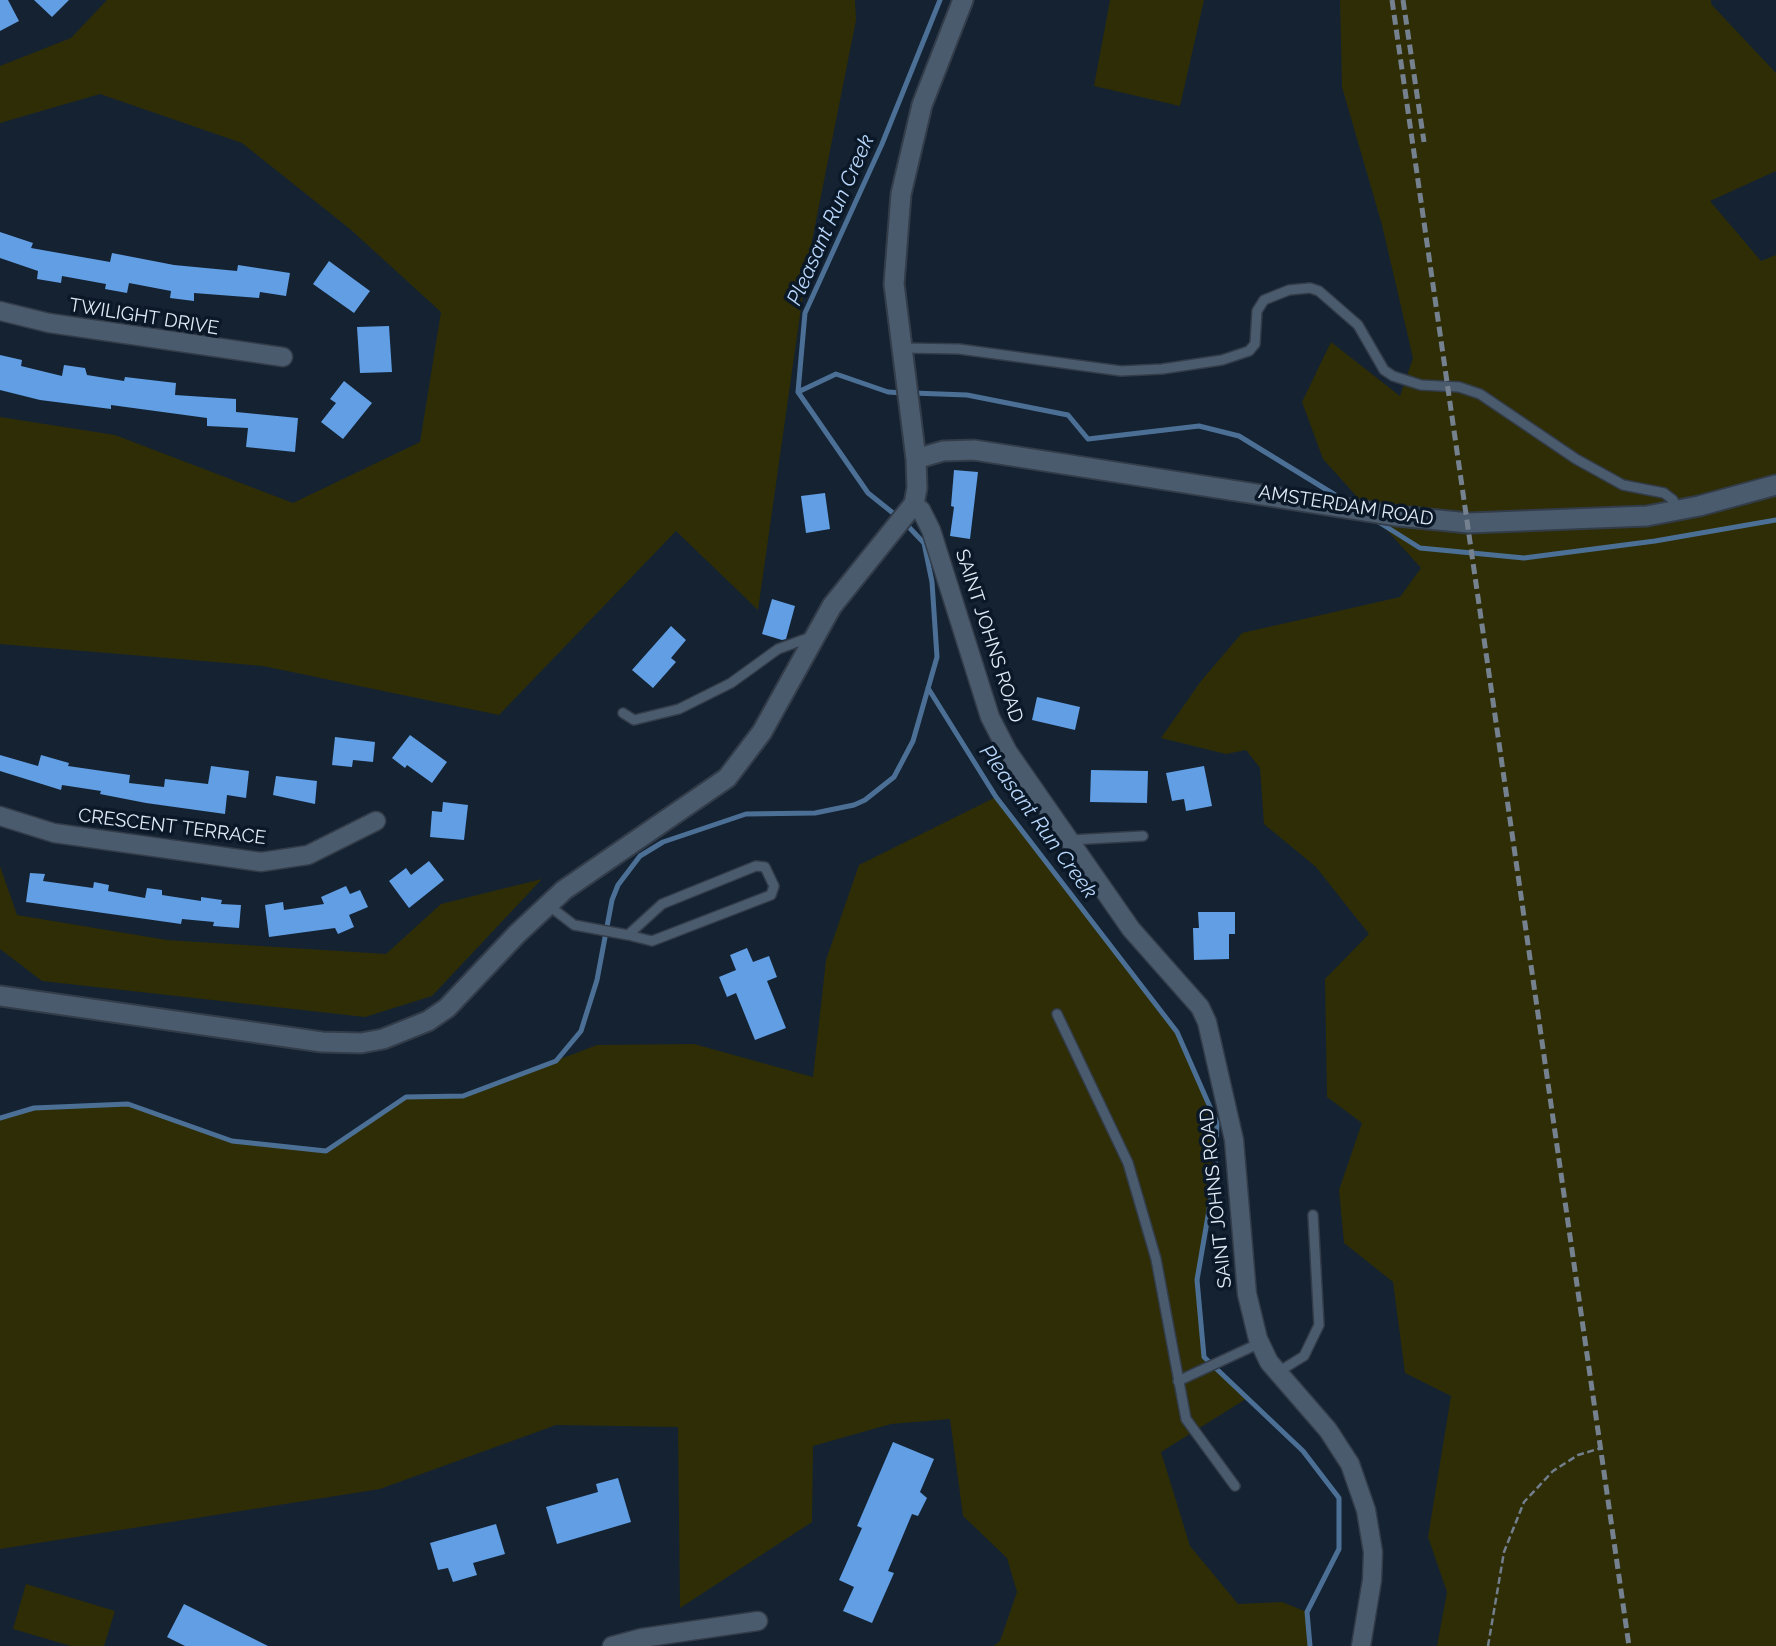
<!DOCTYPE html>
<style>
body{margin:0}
canvas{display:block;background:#142232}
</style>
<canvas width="1776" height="1646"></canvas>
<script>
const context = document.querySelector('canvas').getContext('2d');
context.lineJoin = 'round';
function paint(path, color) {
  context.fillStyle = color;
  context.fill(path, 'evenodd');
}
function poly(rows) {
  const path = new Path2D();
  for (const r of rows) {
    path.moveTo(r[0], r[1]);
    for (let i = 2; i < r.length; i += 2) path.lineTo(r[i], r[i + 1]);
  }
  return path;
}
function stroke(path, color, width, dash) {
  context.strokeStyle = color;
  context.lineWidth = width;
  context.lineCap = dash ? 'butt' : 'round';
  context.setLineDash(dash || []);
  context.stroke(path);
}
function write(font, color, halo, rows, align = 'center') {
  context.font = font + ' Raleway,sans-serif';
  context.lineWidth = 7;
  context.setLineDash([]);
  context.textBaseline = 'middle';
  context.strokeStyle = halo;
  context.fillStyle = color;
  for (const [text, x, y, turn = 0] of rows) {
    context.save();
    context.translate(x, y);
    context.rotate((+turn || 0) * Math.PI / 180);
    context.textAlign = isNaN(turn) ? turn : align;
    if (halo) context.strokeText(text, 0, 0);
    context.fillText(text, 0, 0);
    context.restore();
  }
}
const green = poly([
 [107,0,855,0,856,20,807,266,758,610,676,531,499,715,263,666,0,644,0,417,115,435,293,503,420,442,441,312,350,229,242,143,100,94,0,123,0,66,71,38],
 [1110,0,1204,0,1180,106,1094,86],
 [1340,0,1711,0,1711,4,1776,73,1776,171,1710,201,1761,261,1776,255,1776,1646,1437,1646,1447,1592,1428,1537,1451,1396,1405,1373,1393,1282,1344,1243,1339,1190,1362,1123,1327,1097,1325,979,1369,934,1316,867,1264,824,1260,768,1246,750,1226,754,1161,738,1201,681,1242,633,1400,597,1421,568,1323,459,1302,402,1331,342,1400,396,1413,358,1382,225,1342,87],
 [996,797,1177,1032,1217,1123,1215,1175,1197,1280,1204,1356,1249,1397,1161,1452,1190,1546,1238,1604,1282,1602,1307,1612,1310,1646,994,1646,1000,1641,1017,1592,1007,1558,963,1516,950,1419,891,1424,813,1446,812,1522,680,1608,678,1427,556,1425,380,1489,0,1549,0,1118,34,1108,128,1104,232,1141,326,1151,406,1097,463,1096,597,1045,694,1044,813,1077,826,960,859,865],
 [0,866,17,915,167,940,386,954,441,904,542,879,432,996,365,1017,42,981,0,949],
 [26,1584,115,1611,104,1646,71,1646,13,1629]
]);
const stream = poly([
 [798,392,836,374,888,392,904,393],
 [913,393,967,395,1068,415,1088,439,1199,426,1239,436,1345,501],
 [898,517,868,493,798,392,805,313,882,144,940,0],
 [1377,521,1420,548,1524,558,1655,541,1776,520],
 [928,688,996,797,1177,1032,1217,1123,1215,1175,1197,1280,1204,1357,1303,1451,1339,1498,1339,1549,1307,1612,1310,1646],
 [0,1118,34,1108,128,1104,232,1141,326,1151,406,1097,463,1096,556,1061,581,1031,597,980,612,900,618,885,640,856,663,842,746,814,815,813,854,805,865,800,894,777,913,741,937,657,932,582,924,543,905,523]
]);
const building = poly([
 [0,0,8,0,19,21,0,31],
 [34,0,69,0,52,17],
 [0,232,33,243,31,248,110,262,112,253,174,265,237,271,238,265,290,273,286,296,260,292,259,298,194,293,194,301,170,298,171,291,129,283,127,293,105,289,106,284,62,276,61,283,37,279,38,271,0,258],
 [329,261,370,291,354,313,313,284],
 [389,326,392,372,360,373,357,327],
 [0,355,22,360,21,366,62,376,64,365,85,368,87,375,124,381,125,377,176,383,175,395,236,399,236,412,298,418,295,452,246,447,248,428,207,426,207,418,111,405,111,409,40,400,0,390],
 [344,381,372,403,343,439,321,422,336,403,330,399],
 [954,470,978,472,970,539,950,536,954,507,951,506],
 [825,493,830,529,806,533,801,496],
 [772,599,795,606,786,639,782,640,762,634],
 [671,626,686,640,671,658,676,662,653,688,632,670],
 [1037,697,1080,707,1075,730,1032,720],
 [410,735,447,762,432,783,407,765,405,768,392,758],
 [335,737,375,742,373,762,353,760,352,767,332,765],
 [0,755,38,766,41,755,69,763,68,766,130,775,129,783,164,787,165,779,208,784,211,766,249,771,246,798,227,795,225,814,146,803,100,794,101,791,62,785,61,790,0,771],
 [1204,766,1212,806,1186,811,1184,799,1172,801,1166,773],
 [1091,770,1148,771,1147,803,1090,802],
 [276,776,317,781,315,804,273,795],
 [443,802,468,805,464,840,430,837,432,811,442,812],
 [429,861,444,880,409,908,389,881,406,868,411,875],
 [30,873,45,874,43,881,93,888,94,882,109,885,108,891,145,898,147,888,162,890,162,895,201,901,201,897,222,900,221,904,241,905,239,928,213,926,214,922,182,919,181,924,26,902],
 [346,886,350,894,360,890,368,907,349,915,354,927,338,934,335,928,269,937,265,905,283,902,284,910,324,904,321,897],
 [1198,912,1235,912,1235,934,1229,934,1229,959,1194,960,1193,928,1199,928],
 [747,948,753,962,769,956,777,977,767,981,786,1028,755,1040,736,993,727,997,719,977,736,970,730,955],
 [893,1442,934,1459,920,1492,927,1498,918,1516,912,1514,888,1571,894,1573,872,1623,843,1611,854,1587,839,1580,862,1528,857,1526],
 [618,1478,631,1522,557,1544,546,1507,598,1492,596,1484],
 [496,1524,505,1554,473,1563,477,1575,453,1582,448,1568,438,1570,430,1543],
 [184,1604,268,1646,185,1646,167,1637]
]);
const path = poly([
 [1488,1646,1504,1552,1524,1502,1553,1471,1578,1455,1601,1448]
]);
const service = poly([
 [902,348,959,349,1121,371,1162,369,1222,360,1249,351,1255,344,1257,311,1264,300,1289,290,1310,288,1319,291,1358,325,1384,370,1393,376,1421,385,1459,387,1480,394,1576,459,1623,485,1664,493,1673,500,1677,510],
 [623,713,634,720,679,709,731,683,778,649,811,637],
 [1070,840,1143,836],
 [756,866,765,867,774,886,771,895,652,941,628,935,662,904,756,866],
 [548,905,574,925,628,935],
 [1057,1014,1128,1163,1156,1259,1186,1419,1235,1486],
 [1278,1372,1304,1356,1319,1325,1313,1215],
 [1178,1381,1260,1343]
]);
const minor = poly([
 [0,311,49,323,283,357],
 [914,504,921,510,931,530,990,717,1008,752,1131,929,1200,1007,1207,1022,1234,1140,1247,1294,1258,1339,1269,1362,1328,1430,1350,1464,1366,1510,1373,1552,1372,1580,1361,1646],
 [0,816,54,833,261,862,308,855,376,821],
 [612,1646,642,1638,758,1621]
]);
const tertiary = poly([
 [916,459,943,451,974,450,1397,516,1469,523,1647,516,1699,506,1776,485],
 [0,996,322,1042,361,1043,383,1039,428,1021,447,1008,517,934,564,890,727,778,762,732,832,606,914,504,917,488,916,459,894,284,901,194,922,105,963,0]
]);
const rail = poly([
 [1392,0,1629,1646],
 [1403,0,1424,142]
]);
const streetNames = [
 ["TWILIGHT DRIVE",144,317,9],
 ["AMSTERDAM ROAD",1346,506,9],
 ["SAINT JOHNS ROAD",989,636,72],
 ["CRESCENT TERRACE",172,827,7],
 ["SAINT JOHNS ROAD",1216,1198,-96]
];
const waterNames = [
 ["Pleasant Run Creek",831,220,-66],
 ["Pleasant Run Creek",1038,822,54]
];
paint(green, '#2e2d06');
stroke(stream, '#4c7095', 5);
paint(building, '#619ee3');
stroke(service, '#333c49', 12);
stroke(minor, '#333c49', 21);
stroke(tertiary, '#333c49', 23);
stroke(path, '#727e8c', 2.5, [7, 3.5]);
stroke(service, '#4b5b6e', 9);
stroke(minor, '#4b5b6e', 18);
stroke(tertiary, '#4b5b6e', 19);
stroke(rail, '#75818f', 5, [10, 5]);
write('19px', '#e0eaf5', '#0b1828', streetNames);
write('italic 21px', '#b8d7fb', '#0b1828', waterNames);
</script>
